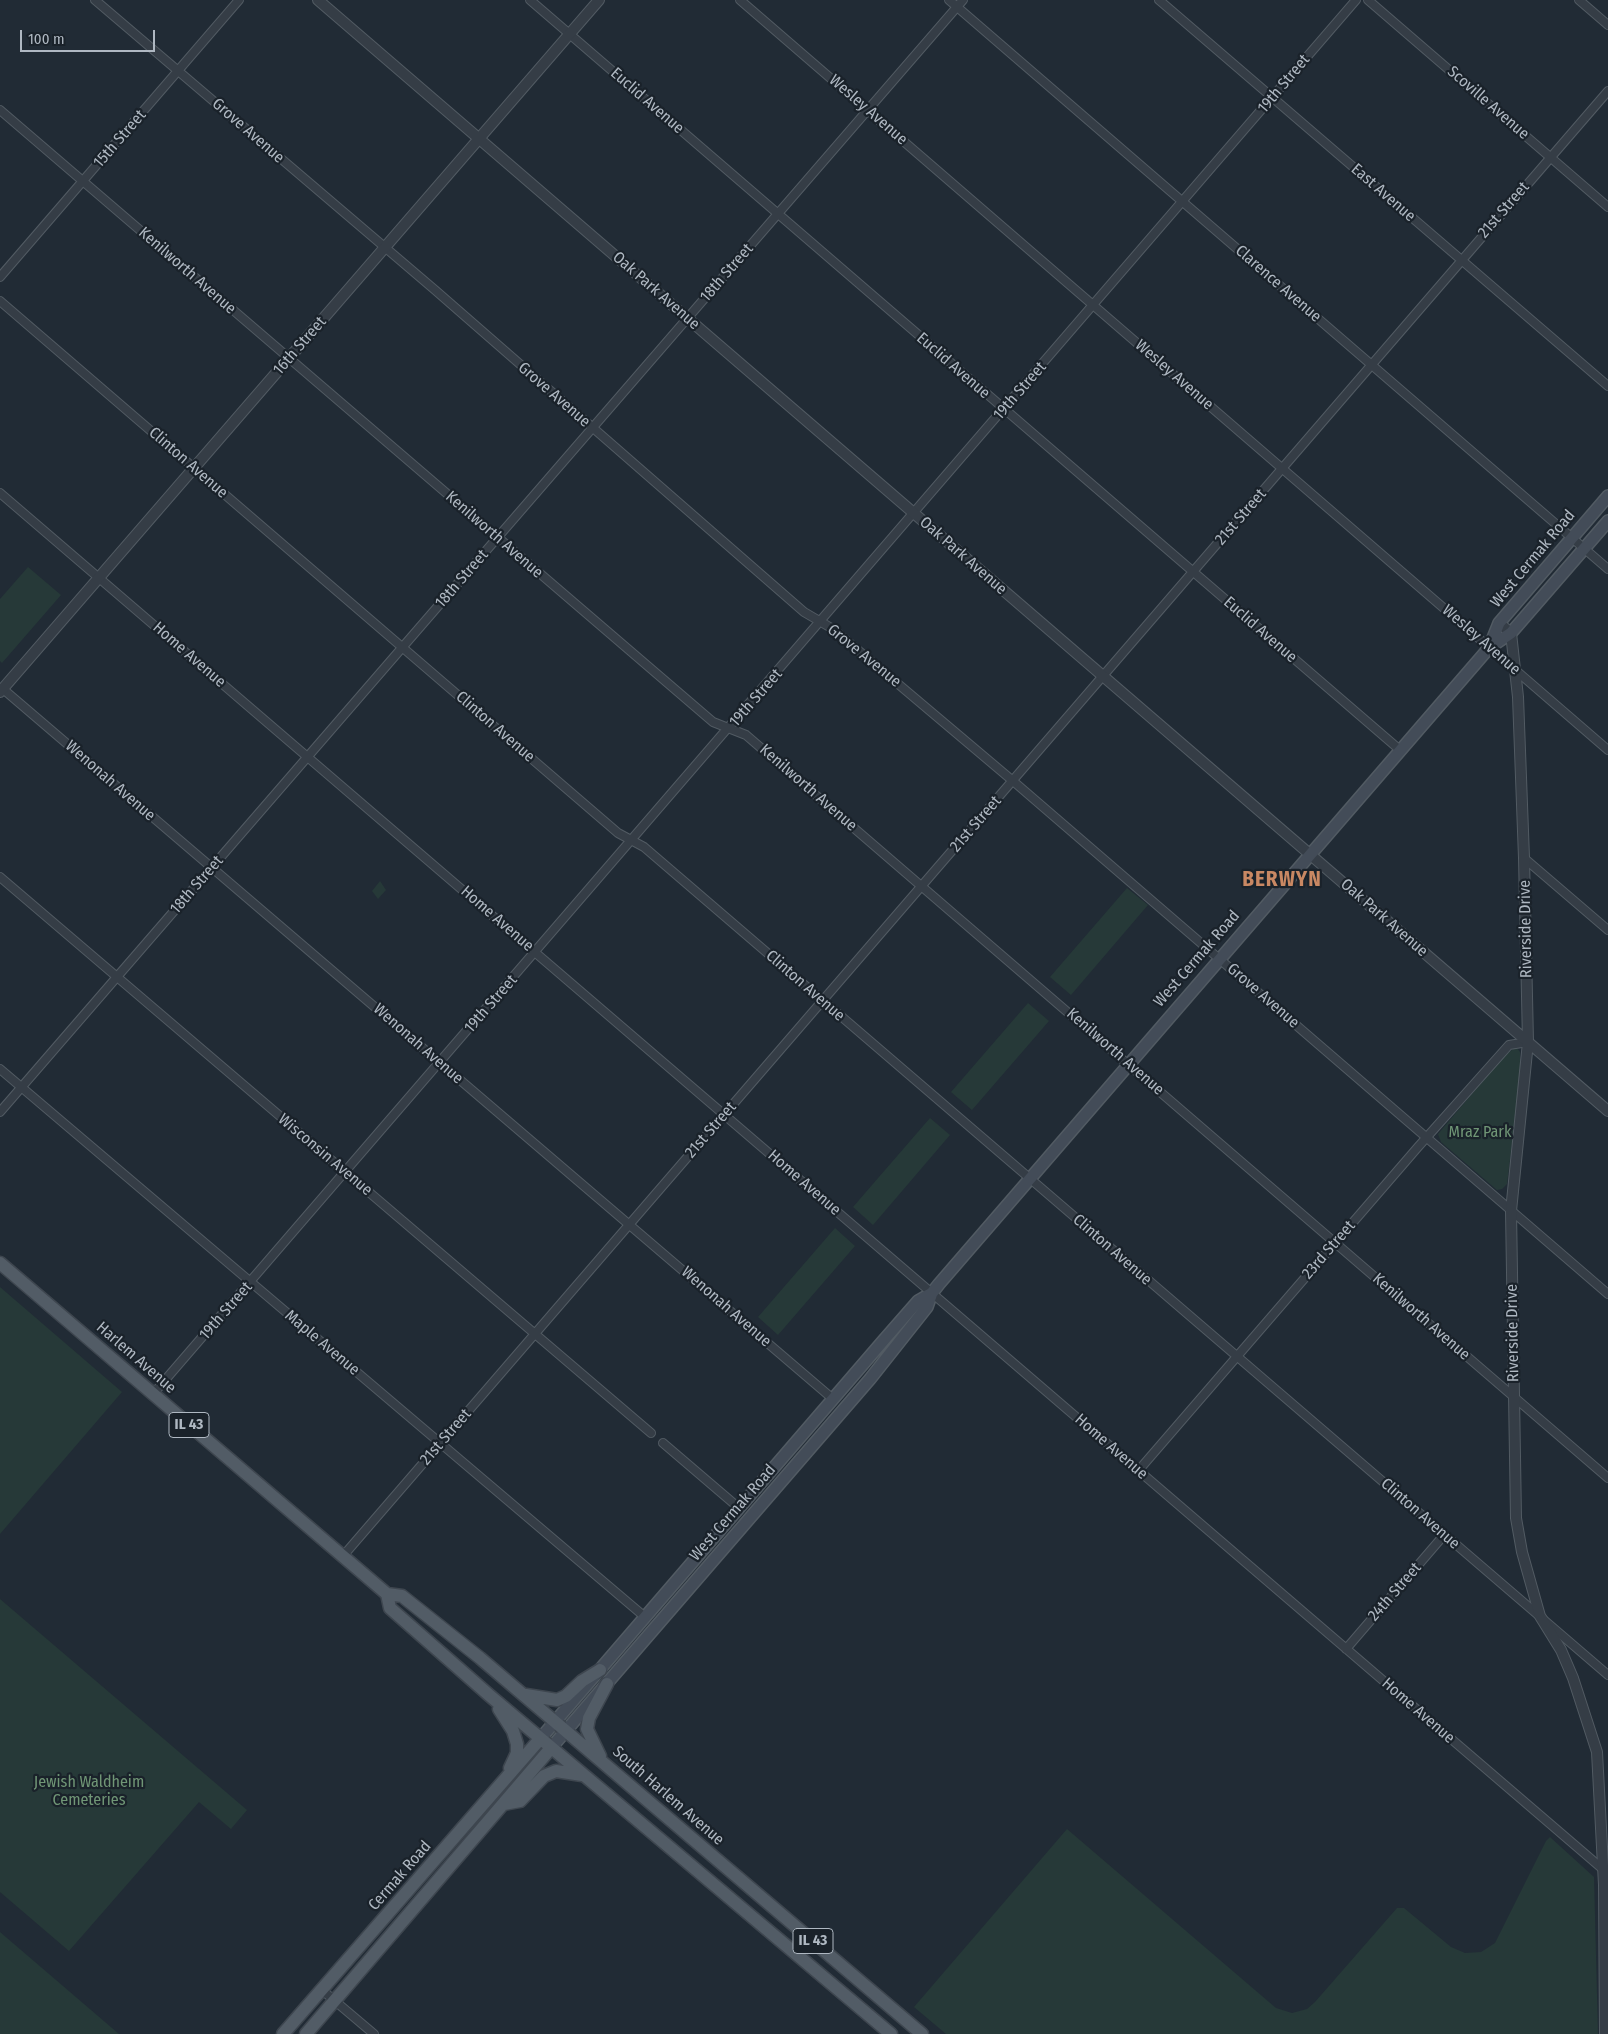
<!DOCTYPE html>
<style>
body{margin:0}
#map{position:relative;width:1608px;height:2034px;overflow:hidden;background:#212b35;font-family:"Fira Sans Condensed",sans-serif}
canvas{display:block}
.scale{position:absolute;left:20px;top:30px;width:135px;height:22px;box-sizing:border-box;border:2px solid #afb8c2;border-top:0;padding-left:6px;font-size:15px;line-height:18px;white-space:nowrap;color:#afb8c2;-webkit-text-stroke:4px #1a222a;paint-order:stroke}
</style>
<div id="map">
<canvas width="1608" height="2034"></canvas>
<div class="scale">100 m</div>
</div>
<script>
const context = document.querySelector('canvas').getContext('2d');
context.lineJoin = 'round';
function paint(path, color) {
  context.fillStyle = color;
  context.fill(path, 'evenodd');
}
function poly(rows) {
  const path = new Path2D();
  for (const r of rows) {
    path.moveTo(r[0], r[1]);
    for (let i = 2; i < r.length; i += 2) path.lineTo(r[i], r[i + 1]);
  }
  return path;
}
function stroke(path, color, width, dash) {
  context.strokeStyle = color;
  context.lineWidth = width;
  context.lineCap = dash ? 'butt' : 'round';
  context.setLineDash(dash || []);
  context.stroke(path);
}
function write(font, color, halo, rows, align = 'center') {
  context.font = font + ' "Fira Sans Condensed",sans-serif';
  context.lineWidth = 4.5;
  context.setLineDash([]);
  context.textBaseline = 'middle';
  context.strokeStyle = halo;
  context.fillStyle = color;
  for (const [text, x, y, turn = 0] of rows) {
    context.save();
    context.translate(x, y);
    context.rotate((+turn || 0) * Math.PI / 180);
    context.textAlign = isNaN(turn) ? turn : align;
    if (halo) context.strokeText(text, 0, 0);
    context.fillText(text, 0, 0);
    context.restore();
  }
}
const green = poly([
 [28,567,61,595,2,663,0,661,0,599],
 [380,881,386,890,378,899,372,891],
 [1127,888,1148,905,1071,995,1050,977],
 [1028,1003,1049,1021,972,1110,951,1092],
 [1513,1049,1517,1048,1520,1052,1520,1078,1507,1184,1502,1189,1497,1190,1441,1142,1438,1134,1503,1057],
 [930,1118,950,1135,873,1225,853,1207],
 [835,1228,855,1246,778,1335,758,1317],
 [0,1287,122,1392,0,1534],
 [0,1599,247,1810,231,1829,199,1802,69,1951,0,1892],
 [1067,1829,1276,2008,1292,2013,1307,2009,1315,2002,1397,1908,1404,1908,1451,1947,1465,1953,1481,1952,1495,1943,1546,1841,1550,1837,1594,1877,1598,2034,946,2034,914,2007],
 [0,1932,119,2034,0,2034]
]);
const minor = poly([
 [95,0,435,290,804,612,833,629,1013,781,1608,1294],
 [530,0,1400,750],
 [740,0,1608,750],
 [949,0,1608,569],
 [1159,0,1608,386],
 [1368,0,1608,207],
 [1579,0,1608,25],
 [0,110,713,722,746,735,1608,1478],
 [0,277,239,0],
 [0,301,618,833,644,847,1608,1675],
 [0,493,1605,1871],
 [3,689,833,1399],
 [1524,858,1608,930],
 [0,877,651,1433],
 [0,1069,645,1617],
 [0,1112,963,0],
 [153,1394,1356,0],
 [663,1443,739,1508],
 [1138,1471,1418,1147,1509,1045,1528,1042],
 [343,1556,1608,91],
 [1346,1649,1444,1535],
 [322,1990,374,2034]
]);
const tertiary = poly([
 [318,0,1608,1111],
 [1499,623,1511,633,1518,697,1524,858,1528,1042,1511,1211,1516,1518,1522,1552,1540,1616,1561,1650,1573,1678,1597,1752,1604,1885,1605,2034],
 [0,692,599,0]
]);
const secondary = poly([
 [1489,648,1499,623,1608,496],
 [540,1739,883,1341,918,1301,932,1293,939,1284,1489,648,1511,633,1608,521],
 [551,1748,870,1379,927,1307,932,1293]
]);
const primary = poly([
 [0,1263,387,1594,402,1596,480,1658,922,2034],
 [387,1594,390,1608,489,1695,891,2034],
 [526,1695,557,1700,566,1696,582,1681,600,1670],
 [499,1709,513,1731,517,1744,517,1753,510,1768],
 [600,1756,587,1729,589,1718,607,1684],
 [504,1804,520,1801,544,1776,556,1771,582,1775],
 [283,2034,540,1739],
 [306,2034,551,1748]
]);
const shields = [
 [189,1425,40],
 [813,1941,40]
];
const shieldNames = [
 ["IL 43",189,1425],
 ["IL 43",813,1941]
];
const streetNames = [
 ["19th Street",1284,84,-50],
 ["Euclid Avenue",647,101,41],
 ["Scoville Avenue",1488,103,41],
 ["Wesley Avenue",868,110,41],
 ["Grove Avenue",248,131,41],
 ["15th Street",120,139,-49],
 ["East Avenue",1383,193,41],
 ["21st Street",1504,210,-49],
 ["Kenilworth Avenue",187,271,41],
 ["18th Street",727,273,-49],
 ["Clarence Avenue",1278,284,41],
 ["Oak Park Avenue",656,291,41],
 ["16th Street",300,346,-49],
 ["Euclid Avenue",953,366,41],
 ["Wesley Avenue",1174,375,41],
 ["19th Street",1020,391,-49],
 ["Grove Avenue",554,395,41],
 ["Clinton Avenue",188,463,41],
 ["21st Street",1241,517,-49],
 ["Kenilworth Avenue",494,535,41],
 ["Oak Park Avenue",963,556,41],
 ["West Cermak Road",1533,559,-50],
 ["18th Street",462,579,-49],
 ["Euclid Avenue",1260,630,41],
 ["Wesley Avenue",1481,640,41],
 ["Home Avenue",189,655,41],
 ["Grove Avenue",864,656,39],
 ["19th Street",756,698,-49],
 ["Clinton Avenue",495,727,41],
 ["Wenonah Avenue",110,781,41],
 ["Kenilworth Avenue",808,788,41],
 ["21st Street",976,824,-49],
 ["18th Street",197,885,-49],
 ["Oak Park Avenue",1384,918,41],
 ["Home Avenue",497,919,41],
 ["Riverside Drive",1526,929,-91],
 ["West Cermak Road",1197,959,-49],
 ["Clinton Avenue",805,986,41],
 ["Grove Avenue",1263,996,41],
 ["19th Street",491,1004,-49],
 ["Wenonah Avenue",418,1044,41],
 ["Kenilworth Avenue",1115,1052,41],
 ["21st Street",711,1130,-49],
 ["Wisconsin Avenue",325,1155,40],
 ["Home Avenue",804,1183,41],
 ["Clinton Avenue",1112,1250,41],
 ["23rd Street",1329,1250,-49],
 ["Wenonah Avenue",726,1307,41],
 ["19th Street",226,1311,-49],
 ["Kenilworth Avenue",1421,1317,41],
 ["Riverside Drive",1513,1333,-91],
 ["Maple Avenue",322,1343,40],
 ["Harlem Avenue",136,1358,41],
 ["21st Street",446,1437,-49],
 ["Home Avenue",1111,1447,41],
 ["West Cermak Road",733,1513,-49],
 ["Clinton Avenue",1420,1514,41],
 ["24th Street",1395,1592,-49],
 ["Home Avenue",1418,1711,41],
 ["South Harlem Avenue",668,1796,41],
 ["Cermak Road",400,1876,-49]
];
const parkNames = [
 ["Mraz Park",1480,1133],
 ["Jewish Waldheim",89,1783],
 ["Cemeteries",89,1801]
];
const districtNames = [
 ["BERWYN",1282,880]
];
paint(green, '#263938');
stroke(minor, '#525b63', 10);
stroke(tertiary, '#525b63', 12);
stroke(secondary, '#525b63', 14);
stroke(primary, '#3e464f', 15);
stroke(minor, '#353d46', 8);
stroke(tertiary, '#353d46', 10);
stroke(secondary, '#434c58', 11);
stroke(primary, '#525c66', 12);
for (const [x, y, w] of shields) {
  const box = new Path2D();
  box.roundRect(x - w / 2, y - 12.5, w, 25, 4);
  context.fillStyle = '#1a222a';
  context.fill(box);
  stroke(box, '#afb8c2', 1);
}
write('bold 15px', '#afb8c2', null, shieldNames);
write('16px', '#afb8c2', '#1a222a', streetNames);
write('16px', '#709676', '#1a222a', parkNames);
context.letterSpacing = '1px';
write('bold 21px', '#c98863', '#1a222a', districtNames);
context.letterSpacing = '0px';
</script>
